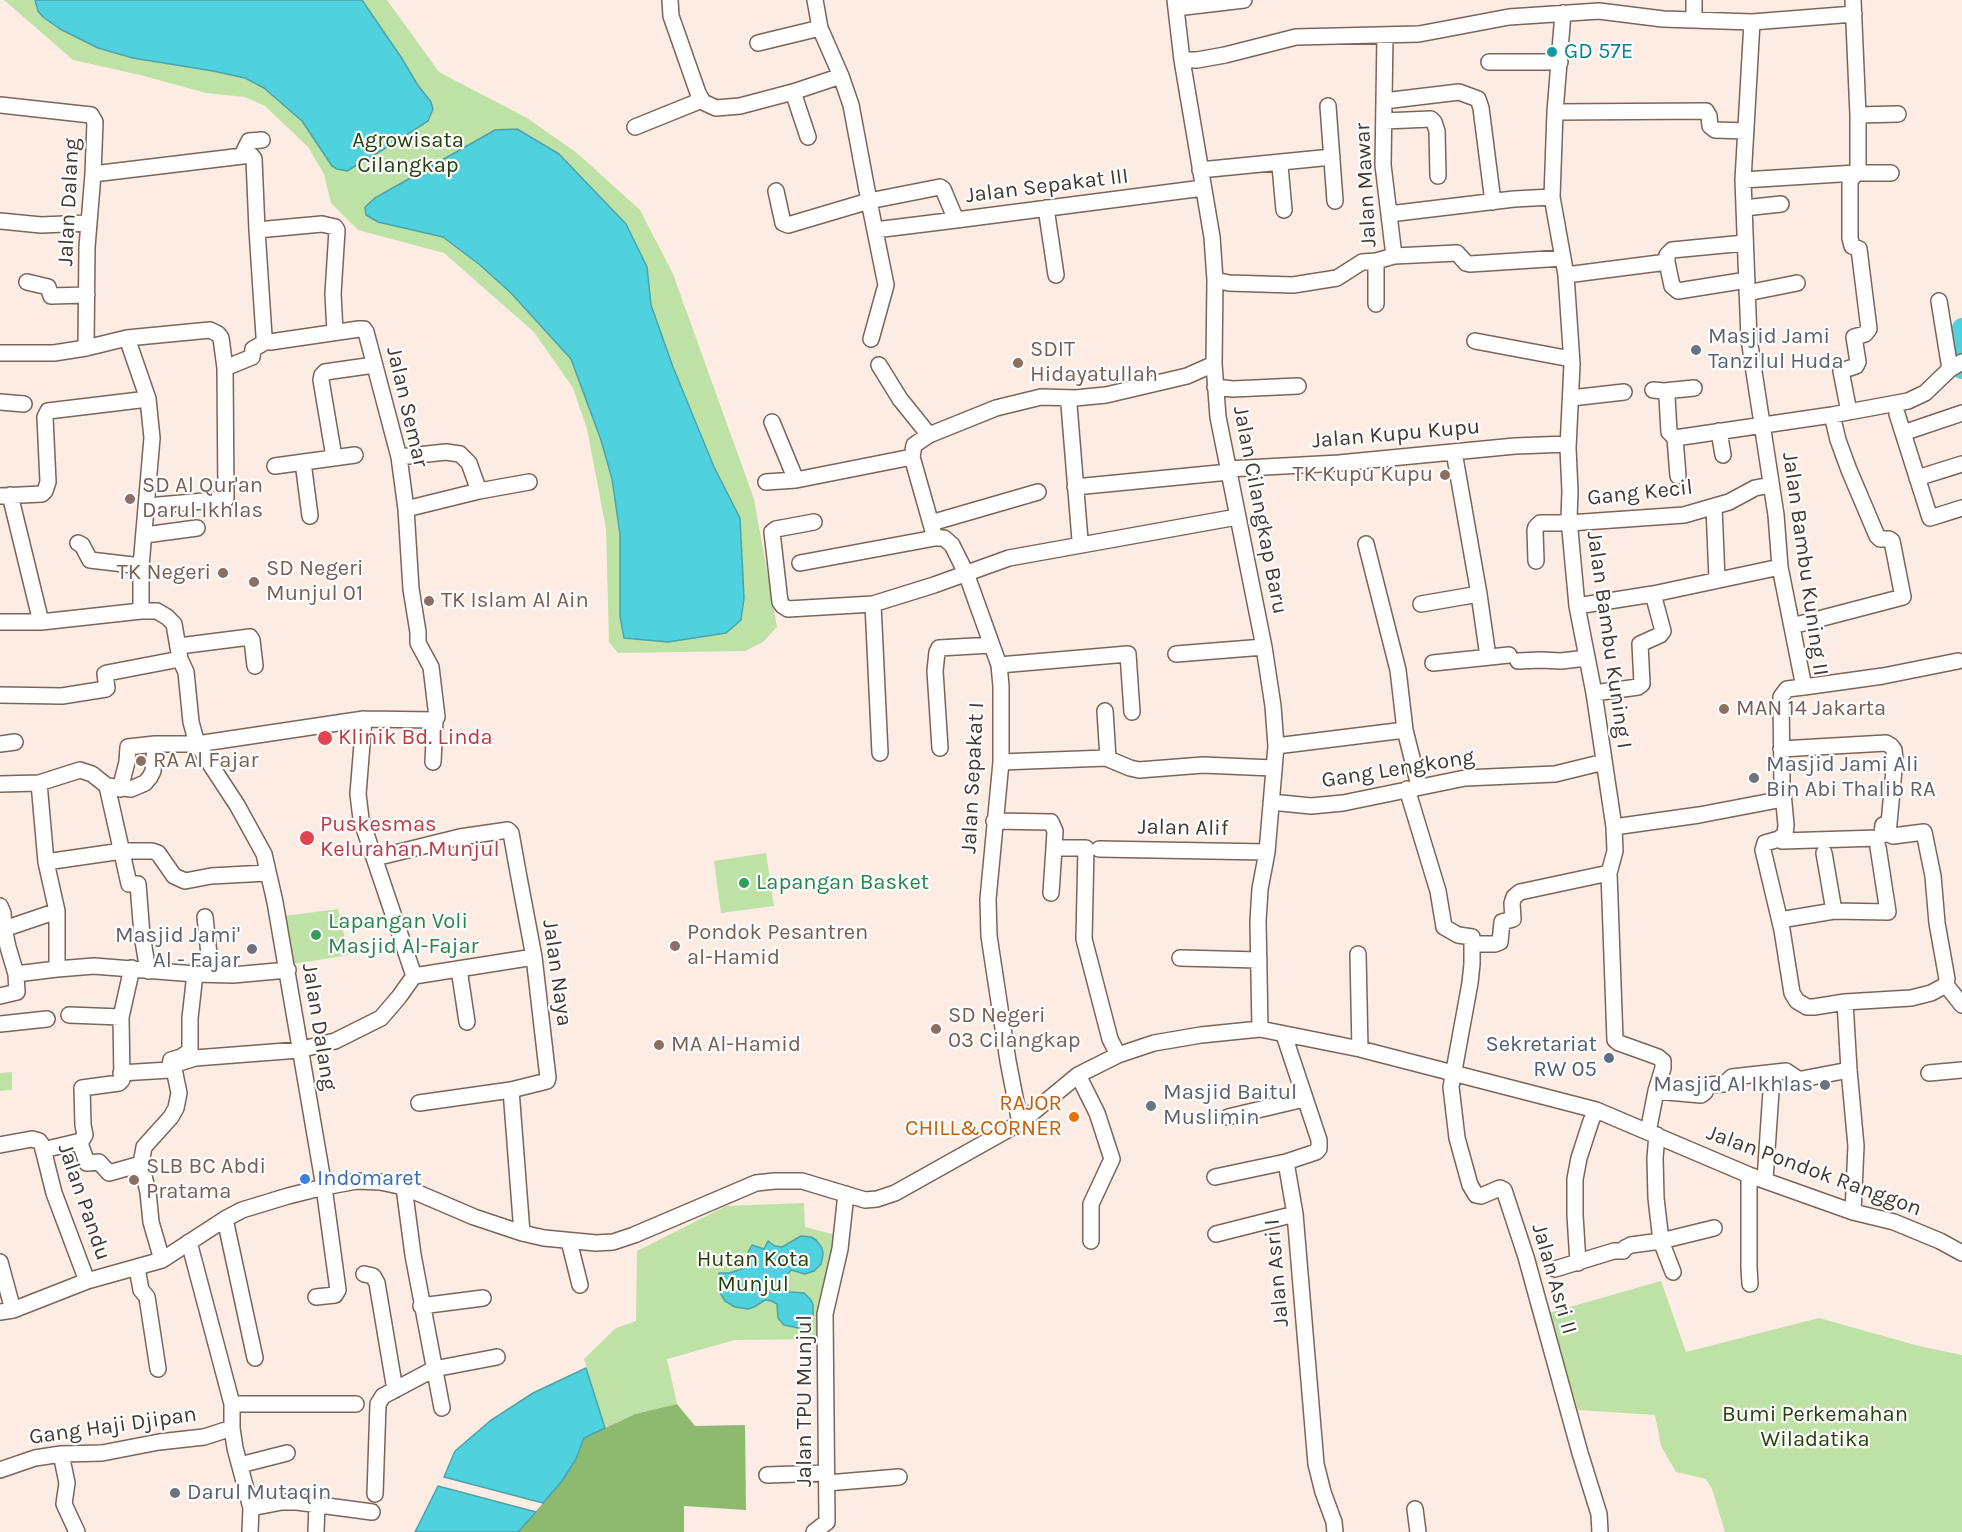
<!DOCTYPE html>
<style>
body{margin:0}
canvas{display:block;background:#fcece3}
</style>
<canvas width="1962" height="1532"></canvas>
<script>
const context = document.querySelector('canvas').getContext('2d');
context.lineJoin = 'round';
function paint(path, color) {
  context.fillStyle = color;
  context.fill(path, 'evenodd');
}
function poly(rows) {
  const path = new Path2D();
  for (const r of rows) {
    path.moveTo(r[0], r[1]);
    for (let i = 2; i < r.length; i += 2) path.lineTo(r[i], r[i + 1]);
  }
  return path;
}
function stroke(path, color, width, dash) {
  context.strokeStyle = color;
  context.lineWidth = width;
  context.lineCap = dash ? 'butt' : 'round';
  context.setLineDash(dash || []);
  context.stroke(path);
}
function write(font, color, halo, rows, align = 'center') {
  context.font = font + ' Karla,sans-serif';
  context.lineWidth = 4.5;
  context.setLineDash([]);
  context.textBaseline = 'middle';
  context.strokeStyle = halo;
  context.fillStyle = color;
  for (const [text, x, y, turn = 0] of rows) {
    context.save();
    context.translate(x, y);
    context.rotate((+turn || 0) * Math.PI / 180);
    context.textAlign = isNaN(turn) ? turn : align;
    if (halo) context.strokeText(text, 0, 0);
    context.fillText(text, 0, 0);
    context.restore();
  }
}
const green = poly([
 [4,0,387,0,439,72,527,118,577,153,640,210,673,274,754,499,777,627,763,642,745,651,618,653,609,642,606,529,587,429,573,388,534,332,444,253,358,230,331,203,324,174,308,147,265,106,245,97,206,93,140,75,73,60],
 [766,853,774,906,721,913,714,861],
 [338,909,349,955,293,964,284,916],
 [12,1072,12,1090,0,1091,0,1073],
 [804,1203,805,1227,836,1235,827,1339,735,1340,667,1359,677,1404,635,1414,605,1428,584,1359,616,1328,636,1321,637,1251,726,1206],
 [1661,1281,1686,1352,1819,1318,1919,1346,1962,1355,1962,1532,1725,1532,1712,1489,1706,1479,1676,1472,1661,1446,1655,1415,1578,1410,1549,1313]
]);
const forest = poly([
 [677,1404,695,1426,745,1425,746,1510,684,1506,684,1532,518,1532,562,1481,576,1459,584,1438,635,1414]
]);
const water = poly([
 [35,0,362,0,401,57,417,84,431,102,433,109,428,121,389,146,347,171,337,169,332,166,302,121,264,88,245,78,213,71,133,58,98,48,60,29,43,17,38,11,35,0],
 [517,129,559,154,626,224,647,267,651,305,673,367,714,467,740,518,744,598,741,620,726,633,668,642,624,638,620,616,620,534,612,479,601,440,571,359,511,293,480,265,443,237,378,222,366,215,365,207,375,198,495,130,517,129],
 [801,1236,811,1237,816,1240,822,1248,823,1254,821,1264,814,1271,805,1274,791,1270,784,1279,789,1292,804,1293,811,1300,813,1305,813,1315,807,1324,798,1328,784,1325,778,1318,777,1304,772,1301,765,1300,754,1307,748,1309,735,1307,725,1301,719,1291,719,1273,729,1273,742,1269,742,1258,747,1254,752,1245,764,1249,768,1241,775,1246,782,1247,801,1236],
 [586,1368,605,1428,584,1438,576,1459,562,1481,543,1503,444,1477,455,1451,490,1421,533,1393,586,1368],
 [438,1486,536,1512,518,1532,415,1532,438,1486]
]);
const river = poly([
 [1962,328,1952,364,1962,369]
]);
const minor = poly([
 [670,0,671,16,698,93,703,102,716,108,740,106,793,92,841,76],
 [815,0,820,28,841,76,851,105,869,201,940,187,943,189,956,220,1203,188],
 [1175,0,1182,60,1212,237,1215,280,1214,364,1218,417,1264,647,1273,706,1276,746,1267,852,1260,889,1258,921,1260,1029],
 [1176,8,1244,0],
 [1563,13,1555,112,1552,197,1566,275,1572,364,1568,448,1570,491,1569,519,1577,606,1594,693,1614,827,1615,851,1609,873,1615,1040,1619,1043,1658,1057,1663,1061,1663,1068,1656,1091,1649,1127,1646,1131],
 [1694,20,1694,0],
 [1752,22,1743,180,1749,339,1776,515,1780,567,1804,687,1787,689,1781,697,1782,782,1786,825,1785,834,1779,839,1765,843,1763,850,1782,930,1792,993,1797,1001,1807,1007,1814,1007,1845,1002,1849,1070,1856,1146,1853,1212],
 [758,43,820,28],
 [1182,60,1197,60,1225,55,1296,37,1419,34,1509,17,1599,11,1663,19,1752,22,1854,14],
 [1489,62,1560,62],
 [793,92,808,137],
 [1384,101,1459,92,1478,99,1481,108,1493,202],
 [0,105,91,115,95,122,93,174,87,247,86,348,127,338,148,399,152,438,141,566,141,611],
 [1328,106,1335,201],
 [1555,112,1706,111,1709,116,1710,126,1715,130,1746,131],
 [1858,115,1898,114],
 [1384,121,1431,119,1434,122,1437,131,1438,176],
 [635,127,702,100],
 [242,155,249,141,262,140],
 [1280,166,1284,210],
 [1200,170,1332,157],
 [1743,180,1856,173,1891,173],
 [776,191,783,223,788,225,869,201,886,285,871,339],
 [1046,208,1056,275],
 [1744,208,1781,204],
 [1389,214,1514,199,1552,197],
 [0,221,41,225,88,223],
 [257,230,322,224,335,227,337,230,333,294,335,332],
 [875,230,956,220],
 [1394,256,1457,253,1466,263,1470,264,1563,258],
 [1667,262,1672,286,1678,291,1747,280],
 [1566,275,1667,262,1667,255,1672,250,1745,243],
 [1215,280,1229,283,1293,285,1337,278,1362,262,1376,261,1394,256,1383,165,1385,35],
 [27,282,48,287,51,296,87,295],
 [1747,293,1797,283],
 [1939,301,1950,369],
 [1376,304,1376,261],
 [127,338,210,330,218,334,221,338,225,368,252,357,253,349,267,341],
 [1475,341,1571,359],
 [0,353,54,353,86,348],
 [879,365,900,399,929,435],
 [1215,387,1233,389,1298,386],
 [1653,390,1664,391,1694,388],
 [1664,391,1667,397,1669,432,1675,438,1832,415,1908,401,1925,393,1950,369,1962,362],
 [1571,398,1624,392],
 [0,402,24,404],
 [1069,405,1080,540],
 [1849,412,1841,371,1856,366,1858,362,1854,337,1865,334,1869,329,1859,249,1852,246,1850,238,1850,181,1856,173,1858,166,1858,115,1853,0],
 [1897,414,1930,518,1962,508],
 [1719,431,1723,455],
 [1903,433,1962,413],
 [1675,438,1678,476],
 [1454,452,1479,594,1488,657],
 [334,457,321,380,322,375,325,372,374,365],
 [399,457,446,452,460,454,469,463,479,491],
 [303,462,310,516],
 [275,466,355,455],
 [1228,469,1339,463,1515,446,1568,444],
 [1917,478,1962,464],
 [796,480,912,457],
 [766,482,796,480,772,422],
 [1075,487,1229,472],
 [10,495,41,622],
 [0,496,42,494,45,491,48,482,45,417,48,411,148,399],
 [148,506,226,499,225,368],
 [1714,507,1717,579],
 [406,509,479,491,529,482],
 [814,522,776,529,772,532,780,602,783,606,788,609,873,604],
 [931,523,1038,492],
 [145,535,197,528],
 [78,543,82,545,90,560,141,566],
 [1366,544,1398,670,1405,730,1419,786],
 [1536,561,1535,530,1536,527,1540,523,1569,523,1684,515,1729,502,1755,488,1771,485],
 [800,563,935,538],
 [1421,604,1479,594],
 [1577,606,1653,594,1780,567],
 [0,622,41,622,141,611,157,611,167,617,174,624,180,659,186,672,191,722,197,744,237,805,264,854,275,902,324,1187,338,1290,335,1295,316,1297],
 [1792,626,1903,597,1892,541,1889,539,1880,539,1877,536,1849,470,1838,440,1832,415],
 [179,646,250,637,252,640,255,666],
 [1176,654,1264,647],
 [1518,661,1541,660,1561,661,1587,658],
 [1433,663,1509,655],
 [999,665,1128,654,1132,712],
 [1804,687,1883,676,1958,661],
 [1594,693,1638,687,1642,684,1640,644,1660,635,1663,631,1653,594],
 [0,695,62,696,106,689,107,688,105,674,107,673,180,659],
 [1105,711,1108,759],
 [364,719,358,794,361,819,414,976],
 [0,744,15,742],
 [1276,746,1405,730],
 [940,748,935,671,937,652,939,648,991,645],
 [1781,749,1886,743,1891,746,1894,750,1895,759,1888,834,1893,836,1924,832,1933,876,1937,923,1947,979,1946,985,1931,993,1911,998,1845,1002],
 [880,753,873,604,934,585,1009,558,1237,517],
 [433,762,435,720],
 [1001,762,1106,758,1130,768,1139,770,1203,765,1273,768],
 [39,783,46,862,57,911,57,969,94,966,195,974,233,975,288,970],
 [0,784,39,783,80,770,92,774,107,786,131,789,145,783,150,777,153,771,155,744,197,744,364,719,435,720,437,717,431,667,418,643,418,632,411,589,406,509,399,457,366,332,364,329,359,329,270,342,267,341,264,336,257,230,254,159,251,155,93,174],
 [107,786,129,884,138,884,142,935,148,971],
 [120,789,127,762,128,747,155,744],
 [1407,789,1438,891,1444,927,1458,935,1472,937,1472,964,1470,983,1451,1087,1457,1138,1470,1185,1476,1195,1481,1196,1500,1188,1504,1190,1526,1257,1580,1453,1599,1514,1600,1532],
 [1271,802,1311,806,1343,803,1465,778,1555,774,1604,762],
 [994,821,1051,822,1055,831,1054,848,1086,848,1084,939,1110,1039,1118,1055],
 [1614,827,1699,815,1783,799],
 [1779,839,1782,841,1878,838,1882,835,1883,825],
 [1099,849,1267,852],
 [1824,853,1834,911],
 [375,858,460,837,508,830,511,833,518,872,534,957,548,1078,547,1081,511,1090,419,1103],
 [46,862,122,851,152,851,158,853,174,876,185,881,211,876,267,873],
 [1051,893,1054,848],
 [0,906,3,913,4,929,8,947,16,974,57,969],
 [205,917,211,973],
 [1780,920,1834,911,1888,912,1878,847],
 [4,929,57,911],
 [1472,944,1495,944,1500,942,1502,922,1513,919,1512,903,1514,897,1520,892,1609,873],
 [1358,954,1360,1049],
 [1180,958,1259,960],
 [132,968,121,1017,122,1080,119,1083,82,1088,83,1125,85,1135,80,1143,87,1163,99,1162,109,1173,141,1164],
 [459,969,467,1022],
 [414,976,534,957],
 [1946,985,1962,1005],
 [0,996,17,992,16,974],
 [69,1015,121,1017],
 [0,1024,47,1019],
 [1284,1035,1319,1140,1319,1149,1316,1152,1286,1162,1295,1214,1316,1464,1323,1492,1334,1522,1335,1532],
 [121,1073,169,1070,171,1060,181,1057,190,1051,190,1018,195,974],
 [1929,1073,1962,1070],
 [1078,1075,1097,1113,1112,1159,1091,1204,1091,1241],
 [511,1090,522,1233],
 [1656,1091,1701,1095,1705,1092,1707,1085,1724,1084,1732,1077,1786,1071,1798,1079,1802,1079,1849,1070],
 [1228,1117,1304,1099],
 [1020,1123,1008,1061,989,936,988,899,1001,762,1001,686,999,665,966,573,952,545,944,538,935,538,912,457,914,445,929,435,996,408,1041,397,1075,398,1106,395,1187,376,1214,364],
 [1657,1135,1655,1158,1656,1198,1661,1241,1673,1272],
 [0,1145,32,1139,39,1141,42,1145,54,1193,87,1281],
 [43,1150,81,1141],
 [1749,1175,1749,1268,1750,1284],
 [1215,1177,1286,1162],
 [1765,1180,1771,1091,1769,1073],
 [404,1187,413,1255,442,1408],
 [225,1219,255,1358],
 [1216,1234,1295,1214],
 [569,1241,580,1285],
 [189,1242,232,1404,232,1428,235,1448,251,1508,250,1532],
 [162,1260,151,1222,148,1192,141,1164,144,1147,171,1117,176,1108,179,1093,174,1069,176,1064,195,1058,299,1050,335,1041,381,1018,399,997,414,976],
 [0,1262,13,1310],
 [1578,1263,1575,1215,1575,1179,1579,1158,1591,1121,1596,1110],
 [137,1268,141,1290,147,1297,158,1369],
 [1555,1269,1614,1251,1623,1251,1625,1248,1631,1245,1661,1241,1714,1228],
 [364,1274,373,1276,377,1283,395,1390],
 [421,1306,483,1298],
 [0,1312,13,1310,87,1281,162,1260,225,1219,242,1210,288,1196,324,1187,357,1181,380,1182,404,1187,474,1217,522,1233,544,1238,596,1243,613,1242,634,1235,756,1183,775,1181,802,1181,865,1200,877,1199,895,1193,1020,1123,1078,1075,1118,1055,1154,1043,1201,1035,1260,1029,1360,1049,1596,1110,1749,1175,1853,1212,1894,1222,1940,1241,1962,1253],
 [232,1404,356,1404],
 [61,1454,67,1483,64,1504,77,1532],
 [240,1465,287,1453],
 [0,1470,35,1458,61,1454,102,1453,159,1442,204,1437,232,1428],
 [767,1475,826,1473],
 [827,1483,899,1477],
 [375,1494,378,1404,383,1396,434,1369,497,1357],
 [251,1508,282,1502,297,1502,372,1512],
 [1415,1509,1418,1532],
 [316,1532,317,1504],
 [814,1532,827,1522,825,1314,840,1249,846,1194]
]);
const markers = [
 [1552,52,6,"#0f9aa8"],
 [1696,350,6,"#6b7280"],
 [1018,363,6,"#8d6e63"],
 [1445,475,6,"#8d6e63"],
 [130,499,6,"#8d6e63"],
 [223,573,6,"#8d6e63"],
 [254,582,6,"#8d6e63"],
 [429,601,6,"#8d6e63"],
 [1724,709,6,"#8d6e63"],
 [325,738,8,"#e0444e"],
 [141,761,6,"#8d6e63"],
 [1754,778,6,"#6b7280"],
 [307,838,8,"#e0444e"],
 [744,883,6,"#2e9e5b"],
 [316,935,6,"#2e9e5b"],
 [675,946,6,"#8d6e63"],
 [252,949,6,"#6b7280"],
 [936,1029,6,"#8d6e63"],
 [659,1045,6,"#8d6e63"],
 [1609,1058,6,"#5c6f8a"],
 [1825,1085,6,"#6b7280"],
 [1151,1106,6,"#6b7280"],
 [1074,1117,6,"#e8710a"],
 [305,1179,6,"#3f7fe0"],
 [134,1180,6,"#8d6e63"],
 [175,1493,6,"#6b7280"]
];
const cultureNames = [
 ["GD 57E",1564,52]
];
const parkNames = [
 ["Agrowisata",408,141],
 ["Cilangkap",408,166],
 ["Hutan Kota",753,1260],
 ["Munjul",753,1285],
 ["Bumi Perkemahan",1815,1415],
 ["Wiladatika",1815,1440]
];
const streetNames = [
 ["Jalan Mawar",1366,185,-93],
 ["Jalan Sepakat III",1047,186,-7],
 ["Jalan Dalang",69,202,-87],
 ["Jalan Semar",407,407,77],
 ["Jalan Kupu Kupu",1396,434,-5],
 ["Gang Kecil",1640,493,-6],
 ["Jalan Cilangkap Baru",1260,510,79],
 ["Jalan Bambu Kuning II",1805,564,82],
 ["Jalan Bambu Kuning I",1609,640,82],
 ["Gang Lengkong",1398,769,-9],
 ["Jalan Sepakat I",973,778,-87],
 ["Jalan Alif",1183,828,1],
 ["Jalan Naya",557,973,82],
 ["Jalan Dalang",319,1027,81],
 ["Jalan Pondok Ranggon",1814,1171,20],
 ["Jalan Pandu",84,1202,71],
 ["Jalan Asri I",1277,1273,-95],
 ["Jalan Asri II",1554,1279,74],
 ["Jalan TPU Munjul",805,1401,-90],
 ["Gang Haji Djipan",113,1426,-8]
];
const worshipNames = [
 ["Masjid Jami",1708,337],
 ["Tanzilul Huda",1708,362],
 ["Masjid Jami Ali",1766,765],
 ["Bin Abi Thalib RA",1766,790],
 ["Masjid Jami'",240,936,"right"],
 ["Al - Fajar",240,961,"right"],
 ["Masjid Al Ikhlas",1813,1085,"right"],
 ["Masjid Baitul",1163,1093],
 ["Muslimin",1163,1118],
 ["Darul Mutaqin",187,1493]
];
const educationNames = [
 ["SDIT",1030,350],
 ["Hidayatullah",1030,375],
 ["TK Kupu Kupu",1433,475,"right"],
 ["SD Al Qur'an",142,486],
 ["Darul Ikhlas",142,511],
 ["SD Negeri",266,569],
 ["Munjul 01",266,594],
 ["TK Negeri",211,573,"right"],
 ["TK Islam Al Ain",441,601],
 ["MAN 14 Jakarta",1736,709],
 ["RA Al Fajar",153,761],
 ["Pondok Pesantren",687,933],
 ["al-Hamid",687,958],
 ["SD Negeri",948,1016],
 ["03 Cilangkap",948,1041],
 ["MA Al-Hamid",671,1045],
 ["SLB BC Abdi",146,1167],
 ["Pratama",146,1192]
];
const healthNames = [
 ["Klinik Bd. Linda",338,738],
 ["Puskesmas",320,825],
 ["Kelurahan Munjul",320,850]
];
const leisureNames = [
 ["Lapangan Basket",756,883],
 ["Lapangan Voli",328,922],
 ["Masjid Al-Fajar",328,947]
];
const serviceNames = [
 ["Sekretariat",1597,1045],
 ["RW 05",1597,1070]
];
const foodNames = [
 ["RAJOR",1062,1104],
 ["CHILL&CORNER",1062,1129]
];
const shopNames = [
 ["Indomaret",317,1179]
];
paint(green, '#bee2a5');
paint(forest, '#8eba6f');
paint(water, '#50d1de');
stroke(water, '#4ca3ab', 1.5);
stroke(river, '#50d1de', 20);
stroke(minor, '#7b6558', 18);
stroke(minor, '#fff', 15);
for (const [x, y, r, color] of markers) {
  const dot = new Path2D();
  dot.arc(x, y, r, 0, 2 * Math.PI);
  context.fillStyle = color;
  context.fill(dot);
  stroke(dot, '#fdfdfd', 2);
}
write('22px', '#0d838f', '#fdfdfd', cultureNames, 'left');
write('22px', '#25410b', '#fdfdfd', parkNames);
write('22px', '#433933', '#fdfdfd', streetNames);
write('22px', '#5b616d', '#fdfdfd', worshipNames, 'left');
write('22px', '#785e54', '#fdfdfd', educationNames, 'left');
write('22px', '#be3a42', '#fdfdfd', healthNames, 'left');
write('22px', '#27864d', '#fdfdfd', leisureNames, 'left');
write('22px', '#4e5e75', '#fdfdfd', serviceNames, 'right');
write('22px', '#c56008', '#fdfdfd', foodNames, 'right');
write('22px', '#366cbe', '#fdfdfd', shopNames, 'left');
</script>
